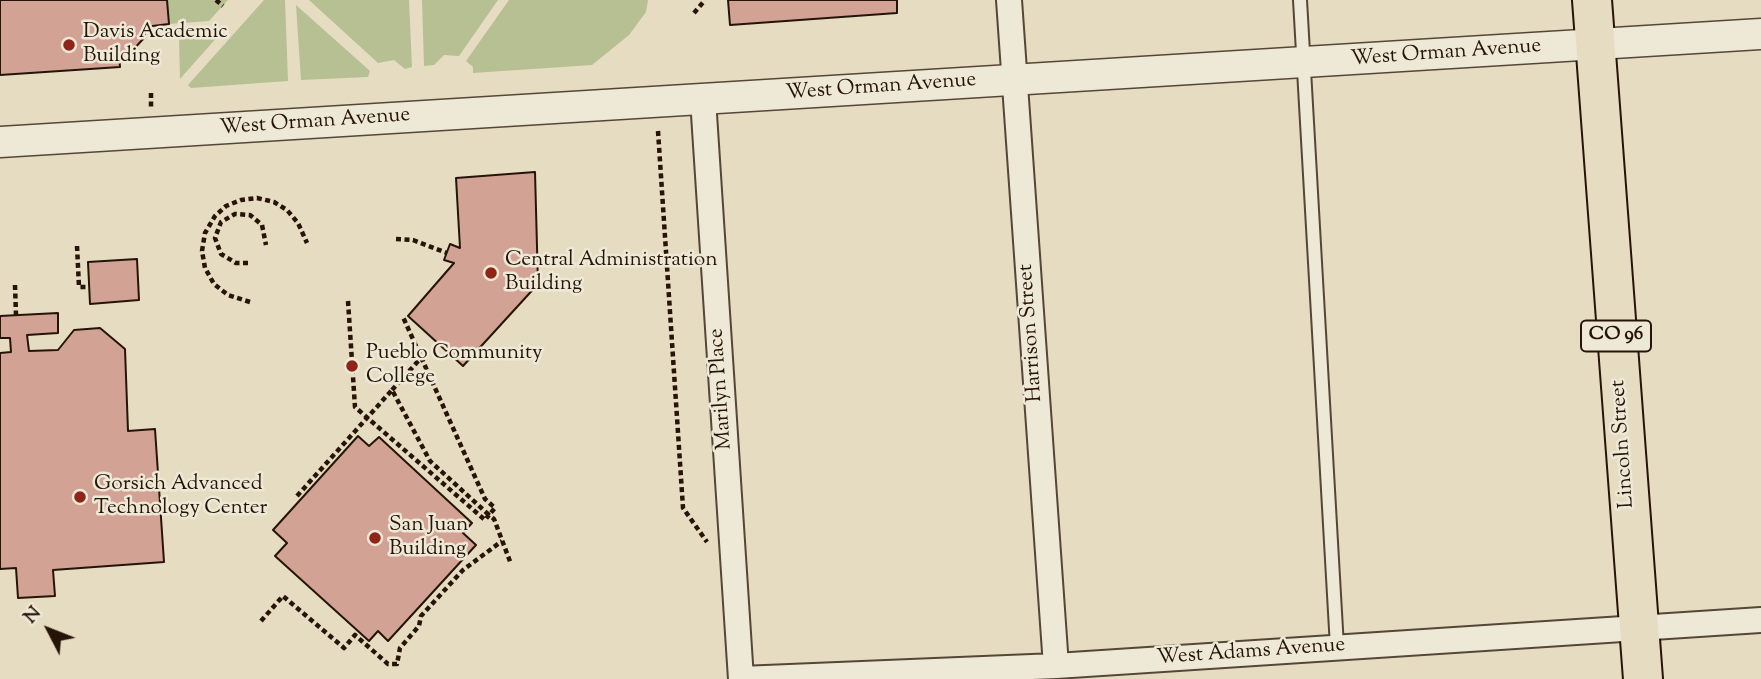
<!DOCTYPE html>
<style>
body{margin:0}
#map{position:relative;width:1761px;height:679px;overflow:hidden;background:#e5dcc2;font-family:"Sorts Mill Goudy",serif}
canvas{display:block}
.north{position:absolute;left:14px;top:595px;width:70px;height:70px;-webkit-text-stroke:5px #eee8d7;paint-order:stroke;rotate:312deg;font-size:19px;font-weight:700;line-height:28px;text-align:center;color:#261407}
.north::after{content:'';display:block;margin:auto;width:24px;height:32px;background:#261407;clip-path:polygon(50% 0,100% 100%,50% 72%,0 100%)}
</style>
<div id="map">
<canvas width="1761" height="679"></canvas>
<div class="north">N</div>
</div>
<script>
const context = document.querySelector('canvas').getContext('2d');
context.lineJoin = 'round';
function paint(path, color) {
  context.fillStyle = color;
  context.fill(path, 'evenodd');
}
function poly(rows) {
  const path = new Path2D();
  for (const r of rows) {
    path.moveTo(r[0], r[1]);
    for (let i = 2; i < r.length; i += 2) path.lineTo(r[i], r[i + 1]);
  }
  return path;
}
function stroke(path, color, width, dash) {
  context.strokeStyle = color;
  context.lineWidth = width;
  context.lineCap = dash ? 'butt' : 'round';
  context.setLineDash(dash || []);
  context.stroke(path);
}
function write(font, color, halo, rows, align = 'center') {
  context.font = font + ' "Sorts Mill Goudy",serif';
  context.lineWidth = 5;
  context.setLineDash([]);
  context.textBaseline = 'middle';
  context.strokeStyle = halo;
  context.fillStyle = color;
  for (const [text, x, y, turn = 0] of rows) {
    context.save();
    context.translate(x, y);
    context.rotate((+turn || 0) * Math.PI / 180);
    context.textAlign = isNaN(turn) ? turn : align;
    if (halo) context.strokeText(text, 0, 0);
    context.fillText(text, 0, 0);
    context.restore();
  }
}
const green = poly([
 [167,0,228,0,209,21,169,24],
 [264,0,285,0,288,81,191,88,188,85],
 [309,0,409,0,412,67,405,69,394,60,378,63],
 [422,0,498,0,459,56,444,55,434,65,424,66],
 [509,0,648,0,646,12,629,35,592,65,473,73,473,67,466,61],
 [296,5,370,71,368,77,301,80],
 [219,35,180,79,179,37]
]);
const building = poly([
 [0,0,167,0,169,24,144,27,145,37,131,52,119,53,120,67,0,75,0,0],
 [728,0,897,0,897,13,730,25,728,0],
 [535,172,538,284,463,366,408,316,454,263,444,260,450,244,460,248,456,178,535,172],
 [137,259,139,300,90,304,88,262,137,259],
 [58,313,58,333,27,335,29,351,58,350,74,330,100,328,125,349,128,431,155,429,164,562,53,570,55,596,18,598,16,568,0,569,0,353,11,352,10,338,0,338,0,316,58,313],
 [358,436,369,446,379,437,472,523,463,533,476,545,388,641,378,631,369,641,275,556,287,543,273,530,358,436]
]);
const path = poly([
 [216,0,223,6],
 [694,13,705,0],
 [151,93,151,107],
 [658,131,683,508,707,542],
 [396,239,413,240,447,253],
 [77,246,79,287,90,287],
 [248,263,236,263,221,254,215,238,221,222,235,214,250,215,262,225,266,245],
 [15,285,16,315],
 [348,301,355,407,485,520,489,515,494,519,511,564],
 [250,302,228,295,214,284,205,268,202,251,205,233,215,216,226,206,241,200,257,198,274,202,287,210,298,223,307,243],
 [392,390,421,358],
 [297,496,392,390,430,461,489,515,495,508,485,499,403,317],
 [261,621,283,596,344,648,355,635,388,664,397,664,400,648,419,626,421,616,463,570,502,541]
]);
const service = poly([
 [1300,0,1337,647]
]);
const minor = poly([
 [1009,0,1056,666],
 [703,99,741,679],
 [741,679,1056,666,1761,620]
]);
const tertiary = poly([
 [0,142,1761,34]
]);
const primary = poly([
 [1592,0,1643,679]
]);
const markers = [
 [69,45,7,"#8f2418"],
 [491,273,7,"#8f2418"],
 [352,366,7,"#8f2418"],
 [80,497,7,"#8f2418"],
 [375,538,7,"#8f2418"]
];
const shields = [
 [1616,336,70]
];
const shieldNames = [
 ["CO 96",1616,336]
];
const poiNames = [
 ["Davis Academic",83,33],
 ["Building",83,57],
 ["Central Administration",505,261],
 ["Building",505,285],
 ["Pueblo Community",366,354],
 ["College",366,378],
 ["Gorsich Advanced",94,485],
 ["Technology Center",94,509],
 ["San Juan",389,526],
 ["Building",389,550]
];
const streetNames = [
 ["West Orman Avenue",1446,54,-4],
 ["West Orman Avenue",881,88,-4],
 ["West Orman Avenue",315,123,-4],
 ["Harrison Street",1032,333,-94],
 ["Marilyn Place",722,389,-94],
 ["Lincoln Street",1624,444,-94],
 ["West Adams Avenue",1251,653,-4]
];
paint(green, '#b7c092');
paint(building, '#d2a294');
stroke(building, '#261407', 2);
stroke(service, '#564636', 16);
stroke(minor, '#564636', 28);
stroke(tertiary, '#564636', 33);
stroke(primary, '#261407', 42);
stroke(path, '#261407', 4.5, [5, 3.5]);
stroke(service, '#eee8d7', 12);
stroke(minor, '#eee8d7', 24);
stroke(tertiary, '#eee8d7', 30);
stroke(primary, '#e5dcc2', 38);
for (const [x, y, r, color] of markers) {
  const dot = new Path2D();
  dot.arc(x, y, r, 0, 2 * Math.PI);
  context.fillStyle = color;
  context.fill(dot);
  stroke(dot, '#eee8d7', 2.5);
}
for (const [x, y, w] of shields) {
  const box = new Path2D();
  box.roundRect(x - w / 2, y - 15.5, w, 31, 5);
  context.fillStyle = '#eee8d7';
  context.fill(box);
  stroke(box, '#261407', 2);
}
write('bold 19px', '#261407', null, shieldNames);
write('21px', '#261407', '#eee8d7', poiNames, 'left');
write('21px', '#261407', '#eee8d7', streetNames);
</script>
